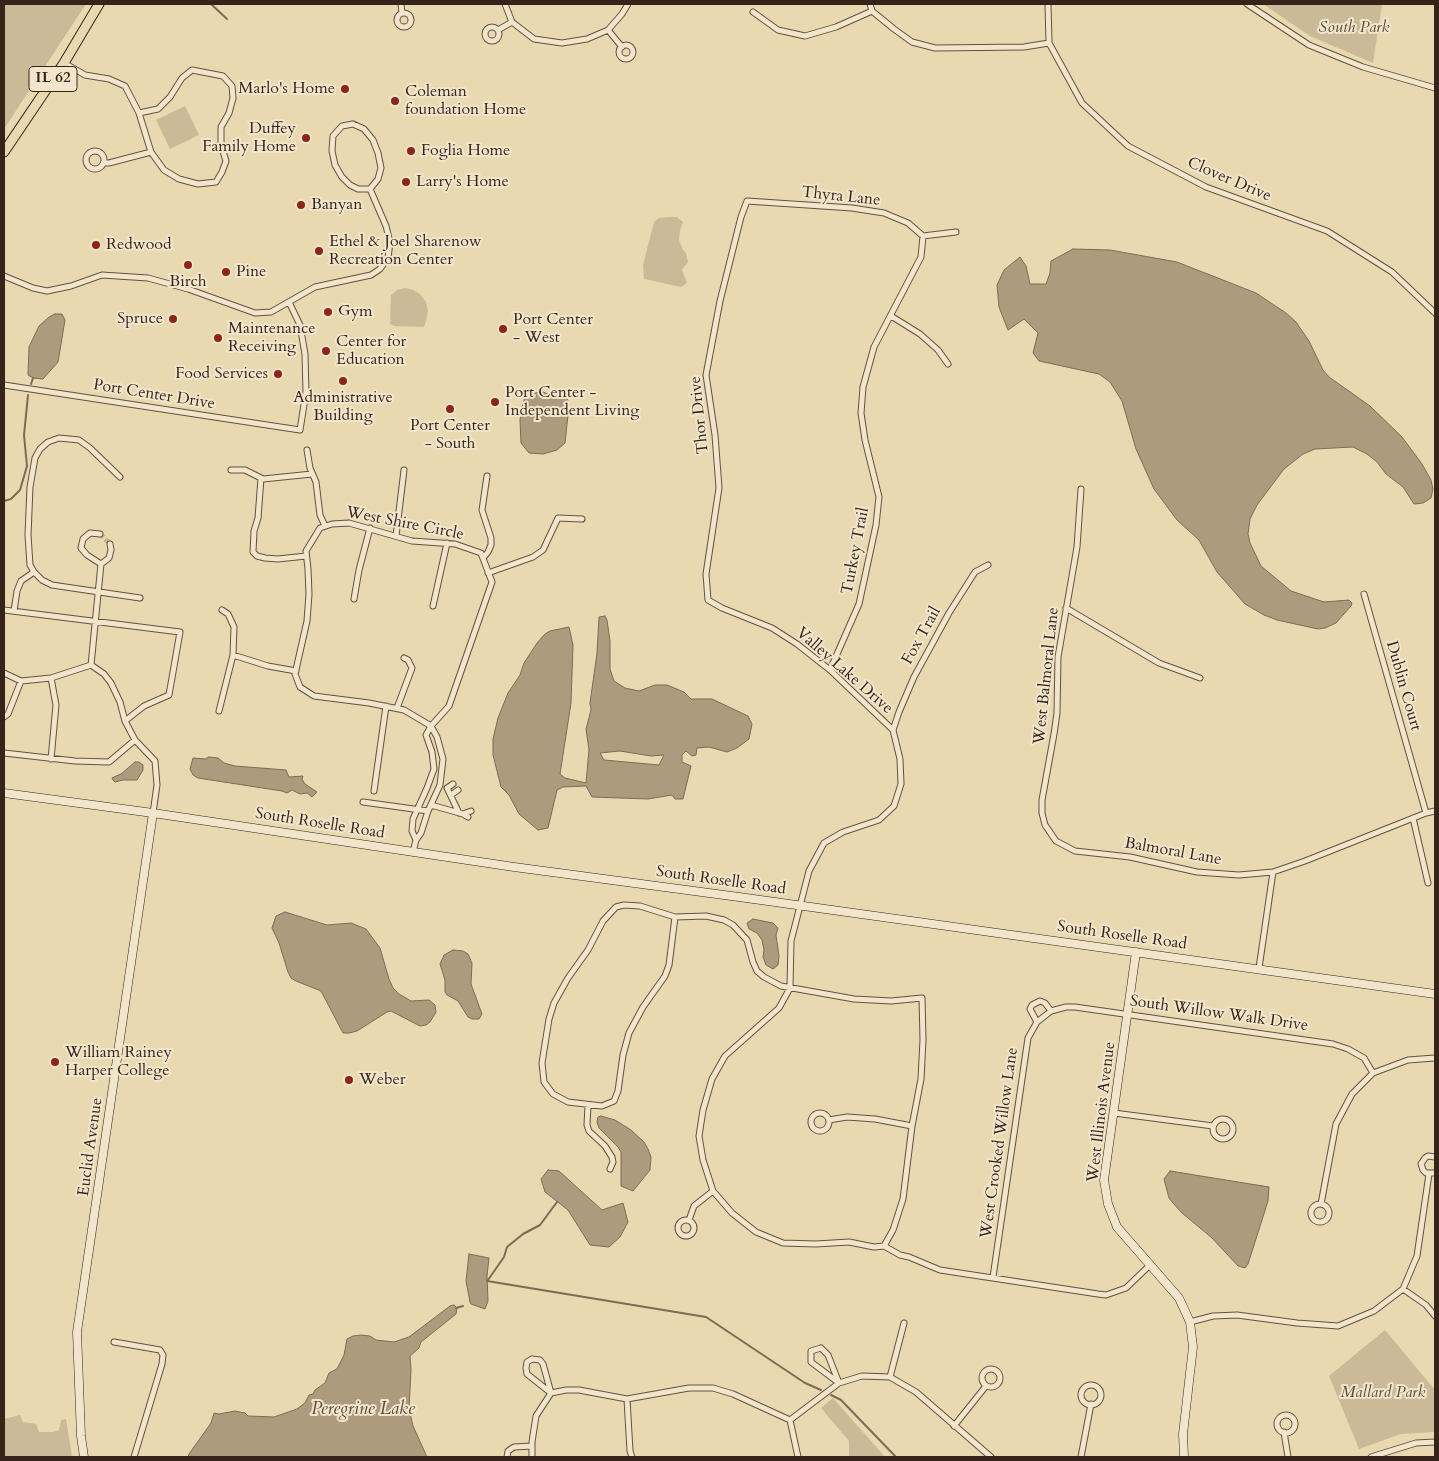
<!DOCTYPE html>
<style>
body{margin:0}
#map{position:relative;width:1439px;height:1461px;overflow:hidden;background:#e9d9b0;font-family:Cardo,serif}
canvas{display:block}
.frame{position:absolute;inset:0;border:5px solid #36241b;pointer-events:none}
</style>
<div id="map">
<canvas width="1439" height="1461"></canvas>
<div class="frame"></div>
</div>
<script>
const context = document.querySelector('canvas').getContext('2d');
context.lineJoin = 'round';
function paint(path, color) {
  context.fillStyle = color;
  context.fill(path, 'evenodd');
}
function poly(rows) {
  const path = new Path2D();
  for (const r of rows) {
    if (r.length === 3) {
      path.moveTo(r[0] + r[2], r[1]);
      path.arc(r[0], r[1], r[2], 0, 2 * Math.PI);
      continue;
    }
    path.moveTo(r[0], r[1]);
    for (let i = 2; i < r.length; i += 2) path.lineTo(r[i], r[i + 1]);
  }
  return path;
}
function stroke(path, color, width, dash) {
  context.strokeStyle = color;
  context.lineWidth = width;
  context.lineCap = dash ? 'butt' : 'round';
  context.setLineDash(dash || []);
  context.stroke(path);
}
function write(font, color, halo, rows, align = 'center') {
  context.font = font + ' Cardo,serif';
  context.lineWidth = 4;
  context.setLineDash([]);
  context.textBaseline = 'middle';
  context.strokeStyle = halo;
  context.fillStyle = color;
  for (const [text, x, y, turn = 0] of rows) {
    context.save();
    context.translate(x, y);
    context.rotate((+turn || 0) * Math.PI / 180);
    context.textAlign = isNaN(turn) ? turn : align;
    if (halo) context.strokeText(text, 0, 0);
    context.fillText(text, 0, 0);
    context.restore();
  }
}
const green = poly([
 [4,4,86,4,4,129],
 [1263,4,1382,4,1373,63,1310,36],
 [185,106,199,135,170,149,156,120],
 [669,217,677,217,683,222,680,230,679,240,683,250,686,253,688,262,682,270,687,283,681,287,644,279,643,265,654,222,659,218],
 [405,288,413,290,420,294,426,302,428,311,426,321,424,327,394,326,390,324,391,295,397,290],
 [1385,1330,1435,1390,1435,1432,1401,1434,1359,1449,1329,1376],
 [833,1398,885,1457,849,1457,849,1441,821,1408],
 [20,1415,23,1422,36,1424,39,1432,53,1432,59,1430,61,1420,66,1419,72,1457,4,1457,4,1419]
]);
const water = poly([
 [1073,249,1110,250,1177,262,1256,293,1286,313,1296,322,1309,341,1323,370,1329,377,1370,406,1402,437,1422,464,1431,480,1433,489,1431,498,1423,503,1414,504,1403,487,1386,474,1377,462,1367,454,1353,447,1315,449,1303,454,1284,469,1257,505,1250,519,1248,534,1250,543,1261,566,1291,591,1324,602,1349,600,1352,603,1351,606,1336,623,1325,628,1318,629,1277,620,1264,615,1245,604,1217,572,1199,540,1177,520,1154,489,1136,449,1122,401,1110,382,1099,374,1039,361,1033,353,1038,333,1024,319,1008,330,999,307,997,285,1004,270,1020,257,1026,266,1030,284,1046,284,1050,273,1051,261,1073,249],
 [55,314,62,314,65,320,58,362,43,379,33,378,28,375,29,347,39,326,49,317,55,314],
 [543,392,552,396,560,394,568,400,566,408,568,415,565,443,557,450,543,454,529,453,521,443,520,420,522,407,526,394,543,392],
 [605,616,607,620,610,641,610,669,614,681,625,688,639,691,655,685,667,685,684,692,691,699,712,699,748,716,752,724,749,739,737,748,727,752,709,747,697,748,696,755,692,756,686,751,682,755,682,762,691,766,683,799,675,799,672,795,648,799,592,797,586,786,563,787,557,790,548,828,538,830,519,814,509,795,501,787,493,755,493,739,498,718,508,693,520,675,524,663,537,643,545,634,550,631,569,627,573,645,571,703,560,774,565,778,586,783,589,750,586,729,591,710,590,703,597,653,599,617,605,616],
 [620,751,651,756,664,755,659,765,604,760,600,753,620,751],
 [209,757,218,758,224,763,235,766,286,770,289,777,303,776,302,779,305,784,317,792,312,797,307,793,300,794,292,790,287,793,282,791,198,778,193,775,190,769,193,758,205,759,209,757],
 [135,762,139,762,143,765,143,770,137,780,123,780,115,782,113,780,112,778,114,777,121,774,135,762],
 [285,912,327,925,351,923,366,929,380,948,389,979,393,988,399,994,411,1001,429,1000,435,1005,436,1012,430,1022,426,1025,420,1026,391,1011,387,1012,357,1031,349,1033,343,1033,321,991,296,981,291,978,288,972,279,943,272,928,276,916,285,912],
 [753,919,773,923,778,928,776,935,779,956,778,965,773,969,766,965,763,957,764,950,762,940,757,933,749,929,747,923,753,919],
 [453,950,463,951,468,954,472,963,471,984,482,1014,479,1019,472,1019,468,1017,458,1001,447,995,445,992,445,980,440,964,444,955,453,950],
 [601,1116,615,1120,631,1130,644,1142,648,1149,651,1157,650,1170,633,1191,621,1186,621,1152,618,1147,599,1128,597,1122,598,1117,601,1116],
 [548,1170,559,1171,602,1210,623,1203,628,1222,620,1237,609,1247,590,1245,568,1210,545,1192,541,1179,548,1170],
 [1170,1171,1269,1187,1268,1201,1248,1264,1245,1268,1238,1266,1212,1238,1182,1213,1173,1203,1169,1198,1164,1179,1170,1171],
 [469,1254,489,1258,487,1276,488,1301,485,1309,471,1304,470,1302,466,1281,469,1254],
 [454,1305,457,1308,456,1314,421,1342,419,1348,410,1356,411,1370,409,1409,413,1426,427,1457,188,1457,189,1454,211,1423,214,1413,219,1414,235,1411,245,1413,248,1416,274,1417,297,1409,305,1403,309,1395,313,1394,315,1390,325,1383,329,1373,337,1369,344,1355,347,1339,353,1336,361,1335,370,1336,376,1340,394,1342,409,1337,450,1306,454,1305]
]);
const stream = poly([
 [211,4,227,19],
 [31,384,33,378],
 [4,501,11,499,20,490,27,466,24,435,28,395],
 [488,1280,504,1257,507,1247,523,1234,540,1225,557,1202],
 [487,1281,706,1317,805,1383,821,1390],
 [456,1308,463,1306],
 [831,1395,841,1400,896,1457]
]);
const minorTunnel = poly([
 [100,534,110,544]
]);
const minor = poly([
 [401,4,402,13],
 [505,4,512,22,534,39,562,43,587,39,608,30,622,14,628,4],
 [870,4,872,11,894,29,912,42,935,48,1024,47,1049,43],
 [1048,4,1049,43,1082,103,1128,146,1206,187,1327,231,1392,272,1435,313],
 [1247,4,1309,45,1363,67,1435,88],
 [753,12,778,30,805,36,836,27,872,11],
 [404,20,7],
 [492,34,7],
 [498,30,512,22],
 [608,30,622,47],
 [626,52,7],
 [64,63,85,75,109,79,125,86,139,113,151,152,164,170,179,179,198,184,216,182,222,172,226,161,221,145,221,127,229,113,233,98,232,86,223,76,192,70,182,78,170,97,158,109,139,113],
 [353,124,364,129,373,140,378,153,381,168,378,179,370,189,358,189,350,185,342,177,335,165,332,151,333,136,342,126,353,124],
 [95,160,9],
 [104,163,109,163,151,152],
 [4,276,33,288,47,291,71,286,102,275,148,278,188,289,255,313,271,312,315,287,371,275,380,269,388,258,390,242,386,226,370,189],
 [891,316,920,334,938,350,948,364],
 [4,385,300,430,306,392,305,354,300,325,289,302],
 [307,450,310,468,316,482,320,515,325,526],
 [231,470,245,470,263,479,312,474],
 [120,477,90,448,79,440,59,438,48,442,40,449,35,458,30,487,28,535,30,565,34,572,42,580,52,585,140,598],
 [261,478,258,518,254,531,253,552,257,556,265,558,278,559,306,556],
 [1081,489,1077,547,1058,657,1057,713,1054,734,1042,800,1042,813,1045,825,1056,841,1075,851,1130,857,1197,872,1239,875,1273,872,1305,861,1426,813,1435,811],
 [349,523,412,541,455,544,481,553,492,582,449,706,431,726,404,710,369,703,314,696,300,687,295,674,307,621,309,594,308,569,306,551,320,528,332,524,349,523],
 [100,534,90,533,83,539,81,548,87,555,101,564],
 [396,536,404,470],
 [483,558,488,552,491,545,491,538,482,510,487,476],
 [488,573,533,557,543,550,558,518,582,519],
 [1364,594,1426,813],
 [354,599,359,570,370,528],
 [433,606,447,543],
 [1066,608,1159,663,1200,678],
 [4,610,180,632,169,695,144,706,125,721],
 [222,610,228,614,234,627,233,655],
 [14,611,17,591,21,581,34,572],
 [91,665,104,674,111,683,120,702,125,721,135,740,155,761,157,785,153,813],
 [91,665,101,564,109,558,111,550,110,544],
 [830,670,859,604,876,525,879,497,865,440,861,413,863,387,874,347,921,257,923,236],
 [4,673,21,681,51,678,91,665],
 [397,708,412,668,408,660,404,658],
 [219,711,233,655,268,666,296,671],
 [4,717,8,714,21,681],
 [893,730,899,712,914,677,949,613,975,572,988,565],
 [4,753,75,761,109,762,135,740],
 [51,759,56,705,51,678],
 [453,784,447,788,459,813],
 [374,791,386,706],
 [451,795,458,790],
 [363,802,428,811],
 [431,805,463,814,468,817],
 [463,814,471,811],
 [1413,818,1428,883],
 [413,852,416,840,421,833,428,811,440,785,443,759,437,737,431,726,426,735,432,752,434,769,427,788,413,819,412,831,416,840],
 [675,917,669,965,665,976,643,1007,629,1033,623,1055,618,1091,614,1101,602,1106,568,1102,553,1094,544,1082,542,1063,549,1019,554,1003,568,978,588,950,603,921,616,907,624,905,640,906,675,917,706,916,724,920,733,925,747,940,753,962,757,971,764,977,781,986,854,999,891,1001,922,998,923,1040,921,1079,912,1126,903,1199,893,1230,884,1246],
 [1259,968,1273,872],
 [1037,1022,1030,1009,1032,1005,1040,1001,1045,1003,1051,1011],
 [588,1105,587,1125,589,1131,605,1146,612,1157,613,1162,610,1169],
 [820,1122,9],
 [1114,1113,1213,1126],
 [1223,1129,10],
 [829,1120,847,1117,875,1119,912,1126],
 [1435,1157,1428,1156,1425,1158,1421,1164,1423,1170,1426,1173,1435,1173],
 [1429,1174,1417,1256,1403,1289,1426,1305,1435,1316],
 [1320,1213,9],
 [1321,1204,1336,1124,1352,1094,1373,1073,1408,1060,1435,1058],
 [686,1228,8],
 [689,1220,694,1206,713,1191],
 [884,1246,874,1247,849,1242,816,1244,783,1243,756,1232,732,1213,713,1191,703,1160,699,1136,703,1110,712,1079,725,1056,779,1008,790,988,791,941,809,871,824,843,843,832,879,820,894,806,901,784,900,759,893,730,830,670,797,644,772,628,722,608,708,600,706,574,719,488,715,435,706,375,720,301,741,217,747,201,852,208,884,213,908,223,923,236,956,232],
 [884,1246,900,1255,909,1257,940,1270,1098,1294,1106,1295,1126,1288,1150,1265],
 [993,1277,1028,1038,1037,1022,1051,1011,1066,1007,1075,1007,1333,1044,1348,1049,1364,1058,1373,1073],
 [1190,1322,1213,1316,1237,1315,1297,1323,1338,1326,1374,1311,1403,1289],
 [114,1342,160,1350,163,1355,162,1364,134,1457],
 [821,1348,828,1355,839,1383,811,1362,811,1351,821,1348],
 [532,1359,540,1360,543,1364,551,1393,527,1374,526,1368,527,1362,532,1359],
 [991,1378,9],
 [890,1377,904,1323],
 [1091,1395,10],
 [551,1393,566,1390,579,1390,627,1399,689,1388,713,1388,733,1394,790,1420],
 [627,1399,630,1451,632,1457],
 [1286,1424,9],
 [790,1420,839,1383,862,1376,890,1377,916,1392,991,1457],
 [790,1420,798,1457],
 [954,1426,986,1386],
 [1284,1432,1288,1457],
 [507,1457,508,1451,514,1447,532,1446],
 [532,1457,532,1442,536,1416,551,1393],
 [1081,1457,1091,1404],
 [1371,1457,1416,1443,1435,1442]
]);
const secondary = poly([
 [4,793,153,813,514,867,739,897,1435,994],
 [1136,952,1104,1180,1108,1204,1117,1227,1179,1298,1190,1322,1193,1347,1183,1434,1184,1457],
 [84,1457,81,1436,77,1332,153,813]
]);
const primary = poly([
 [4,152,64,63,99,4]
]);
const markers = [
 [345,89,5,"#8f2418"],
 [395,101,5,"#8f2418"],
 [306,138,5,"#8f2418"],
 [411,151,5,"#8f2418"],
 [406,182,5,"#8f2418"],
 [301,205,5,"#8f2418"],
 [96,245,5,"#8f2418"],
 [319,251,5,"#8f2418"],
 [188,265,5,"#8f2418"],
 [226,272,5,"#8f2418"],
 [328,312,5,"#8f2418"],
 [173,319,5,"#8f2418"],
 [503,329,5,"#8f2418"],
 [218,338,5,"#8f2418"],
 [326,351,5,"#8f2418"],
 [278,374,5,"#8f2418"],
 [343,381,5,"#8f2418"],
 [495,402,5,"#8f2418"],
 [450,409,5,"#8f2418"],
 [55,1062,5,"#8f2418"],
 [349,1080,5,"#8f2418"]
];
const shields = [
 [53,79,48]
];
const shieldNames = [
 ["IL 62",53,79]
];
const parkNames = [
 ["South Park",1354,28],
 ["Mallard Park",1383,1393]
];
const poiNames = [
 ["Marlo's Home",335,89,"right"],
 ["Coleman",405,92],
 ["foundation Home",405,110],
 ["Duffey",296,129,"right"],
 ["Family Home",296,147,"right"],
 ["Foglia Home",421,151],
 ["Larry's Home",416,182],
 ["Banyan",311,205],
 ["Ethel & Joel Sharenow",329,242],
 ["Recreation Center",329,260],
 ["Redwood",106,245],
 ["Pine",236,272],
 ["Birch",188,282,"center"],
 ["Gym",338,312],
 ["Spruce",163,319,"right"],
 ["Port Center",513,320],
 ["- West",513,338],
 ["Maintenance",228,329],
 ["Receiving",228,347],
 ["Center for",336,342],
 ["Education",336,360],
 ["Food Services",268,374,"right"],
 ["Port Center -",505,393],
 ["Independent Living",505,411],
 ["Administrative",343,398,"center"],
 ["Building",343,416,"center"],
 ["Port Center",450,426,"center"],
 ["- South",450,444,"center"],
 ["William Rainey",65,1053],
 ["Harper College",65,1071],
 ["Weber",359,1080]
];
const streetNames = [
 ["Clover Drive",1229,180,23],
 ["Thyra Lane",841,197,6],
 ["Port Center Drive",154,395,9],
 ["Thor Drive",700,415,-96],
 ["West Shire Circle",405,524,11],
 ["Turkey Trail",856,551,-79],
 ["Fox Trail",922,636,-61],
 ["Valley Lake Drive",844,671,41],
 ["West Balmoral Lane",1047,676,-84],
 ["Dublin Court",1403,686,74],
 ["South Roselle Road",320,824,9],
 ["Balmoral Lane",1173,852,10],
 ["South Roselle Road",721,881,8],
 ["South Roselle Road",1122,936,8],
 ["South Willow Walk Drive",1219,1014,8],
 ["West Illinois Avenue",1102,1112,-83],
 ["West Crooked Willow Lane",1000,1143,-82],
 ["Euclid Avenue",91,1147,-82]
];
const waterNames = [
 ["Peregrine Lake",363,1410]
];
paint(green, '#cbba97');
paint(water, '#ac9b7d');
stroke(water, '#7d6b56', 1);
stroke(stream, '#7d6b56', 2);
stroke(minorTunnel, '#c5b592', 5, [5, 2.5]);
stroke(minor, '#635140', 7);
stroke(secondary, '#36241b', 9);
stroke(primary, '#36241b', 11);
stroke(minor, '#f1e6cc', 5);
stroke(secondary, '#f1e6cc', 8);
stroke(primary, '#e9d9b0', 9);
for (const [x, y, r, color] of markers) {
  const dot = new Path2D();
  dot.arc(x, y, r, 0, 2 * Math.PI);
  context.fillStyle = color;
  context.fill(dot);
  stroke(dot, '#f1e6cc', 2);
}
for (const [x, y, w] of shields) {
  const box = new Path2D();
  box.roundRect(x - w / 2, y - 12.5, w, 25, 4);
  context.fillStyle = '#f1e6cc';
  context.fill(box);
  stroke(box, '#36241b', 1);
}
write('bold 15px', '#36241b', null, shieldNames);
write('italic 16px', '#5b4a3a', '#f1e6cc', parkNames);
write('16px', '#36241b', '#f1e6cc', poiNames, 'left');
write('16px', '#36241b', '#f1e6cc', streetNames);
write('italic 18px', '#594838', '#f1e6cc', waterNames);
</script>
